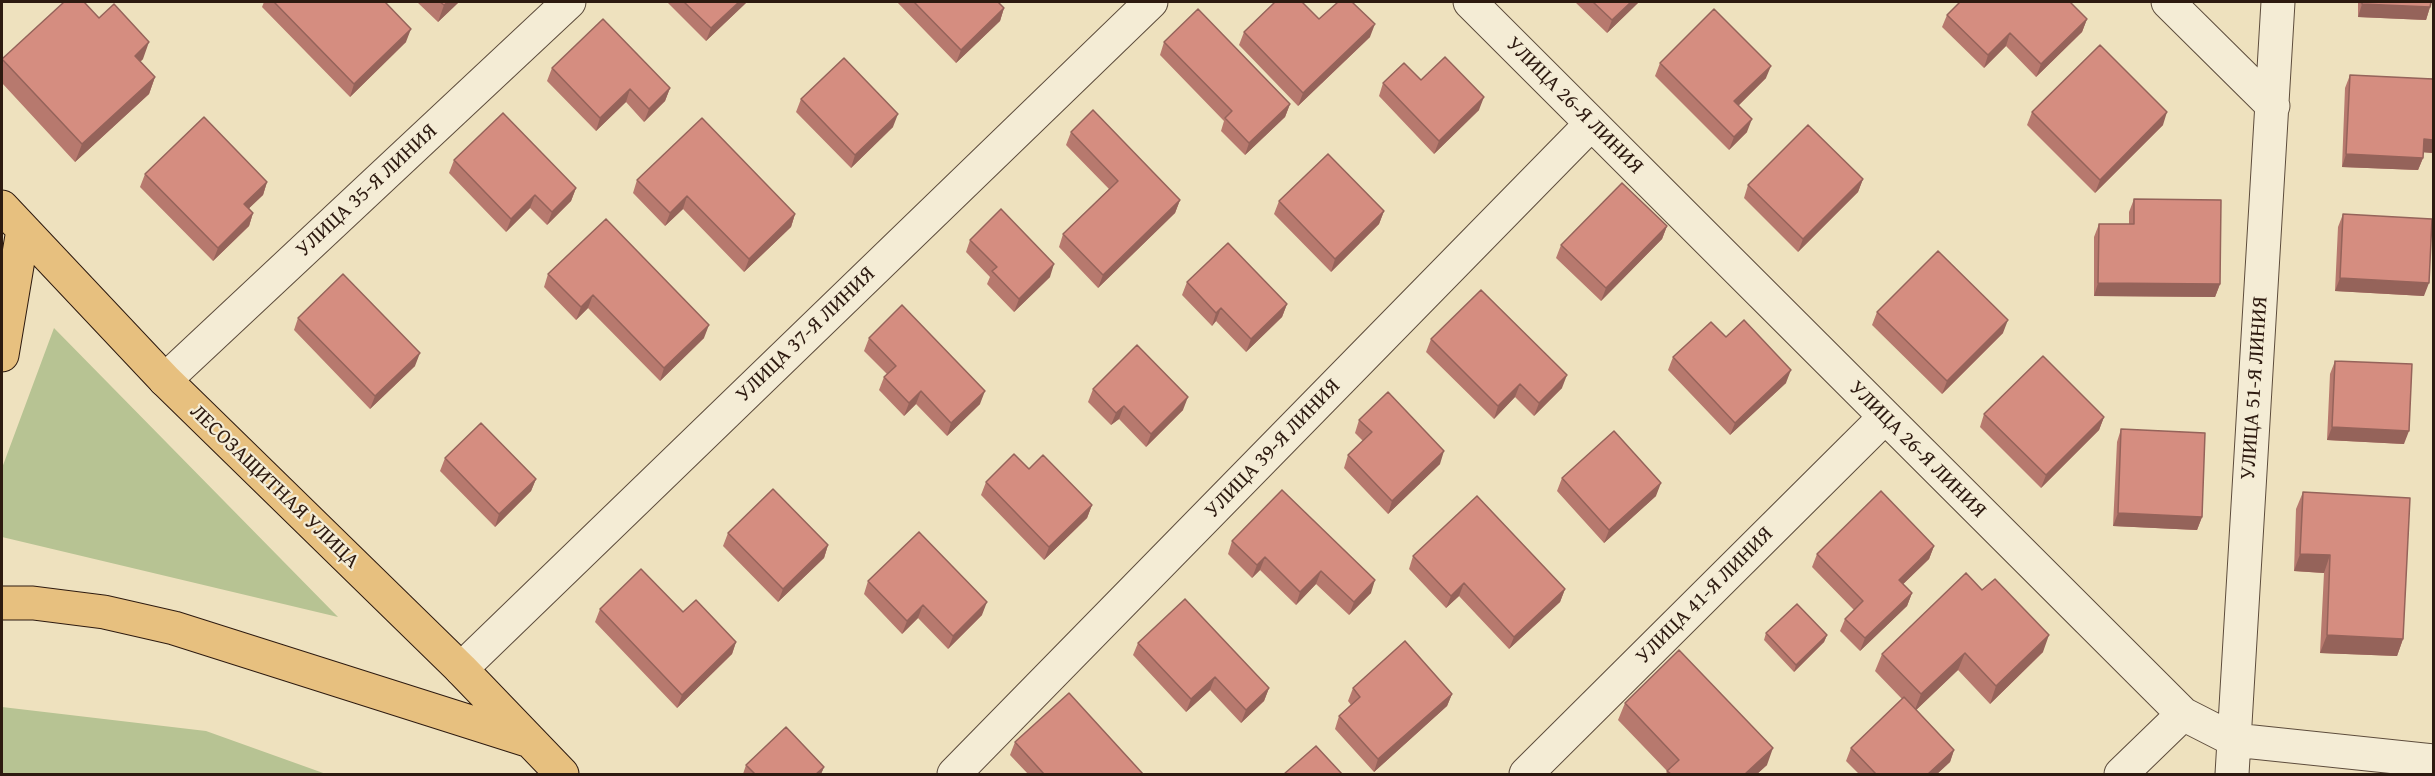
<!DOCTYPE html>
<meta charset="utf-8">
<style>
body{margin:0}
#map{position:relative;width:2435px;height:776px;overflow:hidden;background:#eee1be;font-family:"Gentium Book Plus",serif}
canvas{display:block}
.frame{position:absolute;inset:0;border:3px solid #2d1a10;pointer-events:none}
</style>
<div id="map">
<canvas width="2435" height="776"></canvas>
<div class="frame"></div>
</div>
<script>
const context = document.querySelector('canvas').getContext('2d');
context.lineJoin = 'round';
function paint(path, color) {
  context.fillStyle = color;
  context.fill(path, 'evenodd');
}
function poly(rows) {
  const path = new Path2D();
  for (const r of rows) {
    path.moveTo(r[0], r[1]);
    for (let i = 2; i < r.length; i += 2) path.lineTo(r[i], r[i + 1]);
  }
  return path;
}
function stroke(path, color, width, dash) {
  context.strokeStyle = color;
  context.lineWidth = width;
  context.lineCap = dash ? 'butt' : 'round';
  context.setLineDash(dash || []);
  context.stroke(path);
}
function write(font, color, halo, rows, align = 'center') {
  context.font = font + ' "Gentium Book Plus",serif';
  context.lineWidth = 4.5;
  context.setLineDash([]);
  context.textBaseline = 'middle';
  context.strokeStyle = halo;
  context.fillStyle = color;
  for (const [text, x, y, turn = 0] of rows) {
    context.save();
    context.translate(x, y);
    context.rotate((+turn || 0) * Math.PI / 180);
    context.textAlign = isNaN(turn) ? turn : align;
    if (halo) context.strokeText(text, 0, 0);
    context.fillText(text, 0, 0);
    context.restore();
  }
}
const green = poly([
 [54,328,338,617,2,537,2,468],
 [2,707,206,731,326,774,2,774]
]);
const minor = poly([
 [1470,2,2183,714,2234,740,2434,761],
 [2168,2,2273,106],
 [165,380,569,2],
 [461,669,1151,2],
 [954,774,1591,124],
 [1526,774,1885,417],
 [2121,774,2183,714],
 [2232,774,2278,2]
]);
const major = poly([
 [2,207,165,380,461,669,562,774],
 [2,355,23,230],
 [2,603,33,603,104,612,174,628,527,740]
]);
const wall = poly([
 [264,2,385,2,406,42,350,97,262,7],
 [417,2,459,2,438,22],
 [667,2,747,2,706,41],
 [897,2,998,2,1004,8,1000,21,956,63],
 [1575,2,1639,2,1607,33],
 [2358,2,2433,2,2431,2,2430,7,2426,20,2358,17],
 [1947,15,2087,19,2082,32,2036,77,2006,46,1984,68,1942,27],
 [99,18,143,59,140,62,155,77,149,94,75,162,2,83,2,59],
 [1319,19,1370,37,1298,106,1239,45,1244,32],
 [1164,42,1290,104,1285,117,1245,155,1221,131,1224,121,1160,55],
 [1660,63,1766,78,1738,106,1747,132,1729,150,1655,76],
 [552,68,670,88,665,101,644,122,626,102,596,131,547,81],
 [2350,75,2433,79,2433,153,2423,152,2423,158,2418,170,2342,167,2345,88],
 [1421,80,1479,110,1434,154,1379,96,1383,83],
 [801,99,893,127,851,168,796,112],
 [2032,112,2163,125,2095,193,2027,125],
 [1071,132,1180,200,1175,213,1098,288,1059,247,1063,234,1109,189,1066,145],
 [454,160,576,188,571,201,547,225,530,208,506,232,449,173],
 [145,174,267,182,263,195,249,208,253,213,249,226,213,261,140,187],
 [1863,179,1858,192,1798,252,1744,198,1748,185],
 [637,180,795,214,791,227,744,272,683,209,665,226,633,193],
 [2134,199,2220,284,2215,297,2094,296,2094,237,2099,224,2129,224,2129,212],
 [1279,201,1384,211,1379,224,1331,272,1274,214],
 [2343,214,2424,296,2335,291,2338,227],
 [1667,226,1662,239,1601,301,1556,258,1561,245],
 [970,240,1050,277,1014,312,987,284,990,277,966,252],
 [548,274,704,338,660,381,588,308,576,320,544,287],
 [1187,282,1287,304,1282,317,1246,352,1216,321,1212,326,1182,295],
 [1877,312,2003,333,1942,394,1872,325],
 [298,318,415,366,370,409,294,330],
 [1726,337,1786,383,1730,435,1668,370,1673,357],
 [869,338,980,404,947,436,916,404,904,416,879,390,884,377,887,374,864,351],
 [1431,339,1562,388,1534,416,1515,397,1494,419,1426,352],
 [2335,361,2404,444,2327,440,2330,374],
 [1093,389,1183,410,1146,447,1119,419,1111,425,1088,402],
 [1984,414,2104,417,2099,430,2041,488,1980,427],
 [1359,420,1440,464,1388,514,1344,468,1348,455,1363,441,1355,433],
 [2121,429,2202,517,2197,530,2113,526,2117,442],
 [445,458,536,479,531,491,495,527,440,471],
 [1029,469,1092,505,1087,518,1044,560,981,495,986,482],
 [1562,478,1656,496,1604,543,1557,491],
 [1282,490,1371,593,1349,615,1316,584,1296,605,1260,570,1252,578,1228,554,1232,541],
 [2303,492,2403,639,2397,656,2320,653,2324,573,2294,571,2296,509],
 [728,533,828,545,824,558,778,602,723,546],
 [1934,546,1929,559,1903,584,1912,593,1907,606,1860,651,1840,631,1845,619,1854,610,1812,567,1817,554],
 [1413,556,1565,589,1560,602,1509,649,1459,596,1446,608,1409,569],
 [868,581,982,615,948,649,918,618,902,634,864,594],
 [600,609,683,612,736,642,732,654,677,708,595,622],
 [1766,633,1827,635,1824,642,1794,672,1764,640],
 [1138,643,1269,688,1264,701,1241,723,1210,690,1186,712,1133,655],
 [2043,652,1990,704,1958,670,1916,710,1954,750,1950,762,1937,774,1859,774,1846,761,1851,748,1902,699,1875,671,1882,654],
 [1353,688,1452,694,1447,706,1374,772,1335,729,1339,716,1351,705,1348,701],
 [1625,703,1767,765,1757,774,1666,774,1667,771,1618,720],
 [1015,742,1143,774,1028,774,1010,755],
 [746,765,824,767,821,774,743,774]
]);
const shadedWall = poly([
 [448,2,459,2,438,22,444,5],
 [739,2,747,2,706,41,711,28],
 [1631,2,1639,2,1607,33,1612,20],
 [2362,4,2430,7,2426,20,2358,17],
 [1004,8,1000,21,956,63,961,50],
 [2087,19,2082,32,2036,77,2041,64],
 [1375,24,1370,37,1298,106,1303,93],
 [411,29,406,42,350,97,354,84],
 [2010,33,2006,46,1984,68,1988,55],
 [149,42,143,59,128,73,135,56],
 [1771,66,1766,78,1730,114,1734,101],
 [155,77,149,94,75,162,82,144],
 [670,88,665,101,644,122,649,109],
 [630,89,626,102,596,131,600,118],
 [1484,97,1479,110,1434,154,1439,141],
 [1290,104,1285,117,1245,155,1249,143],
 [2167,112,2163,125,2095,193,2100,180],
 [898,114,893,127,851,168,855,155],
 [1752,119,1747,132,1729,150,1734,137],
 [2424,139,2433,140,2433,153,2419,152],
 [2346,154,2423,158,2418,170,2342,167],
 [1863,179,1858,192,1798,252,1803,239],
 [267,182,263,195,240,217,244,204],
 [576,188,571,201,547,225,552,212],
 [535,195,530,208,506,232,511,219],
 [687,196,683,209,665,226,670,213],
 [1180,200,1175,213,1098,288,1103,275],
 [1384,211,1379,224,1331,272,1335,259],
 [253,213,249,226,213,261,218,248],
 [795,214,791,227,744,272,749,259],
 [1667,226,1662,239,1601,301,1606,288],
 [1054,264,1050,277,1014,312,1019,299],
 [2340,278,2429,283,2424,296,2335,291],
 [2098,283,2220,284,2215,297,2094,296],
 [593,295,588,308,576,320,581,307],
 [1287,304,1282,317,1246,352,1251,339],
 [1221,308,1216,321,1212,326,1216,313],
 [2008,320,2003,333,1942,394,1947,381],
 [709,325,704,338,660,381,664,368],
 [420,353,415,366,370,409,375,396],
 [1791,370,1786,383,1730,435,1735,423],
 [1567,375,1562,388,1534,416,1539,403],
 [1520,384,1515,397,1494,419,1498,406],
 [921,391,916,404,904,416,909,403],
 [985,391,980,404,947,436,951,423],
 [1188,397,1183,410,1146,447,1151,434],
 [1124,406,1119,419,1111,425,1116,413],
 [2104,417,2099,430,2041,488,2046,475],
 [2332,427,2409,431,2404,444,2327,440],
 [1444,451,1440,464,1388,514,1392,501],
 [536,479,531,491,495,527,499,514],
 [1661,483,1656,496,1604,543,1609,530],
 [1092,505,1087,518,1044,560,1049,547],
 [2118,513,2202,517,2197,530,2113,526],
 [828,545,824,558,778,602,783,589],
 [1934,546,1929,559,1894,593,1899,580],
 [2300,554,2330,555,2324,573,2294,571],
 [1265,557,1260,570,1252,578,1257,565],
 [1321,571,1316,584,1296,605,1300,592],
 [1375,580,1371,593,1349,615,1354,602],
 [1464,583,1459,596,1446,608,1451,596],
 [1565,589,1560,602,1509,649,1514,637],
 [1912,593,1907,606,1860,651,1865,638],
 [987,602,982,615,948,649,953,636],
 [923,605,918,618,902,634,907,621],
 [1827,635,1824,642,1794,672,1796,665],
 [2049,635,2043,652,1990,704,1996,686],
 [2327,635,2403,639,2397,656,2320,653],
 [736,642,732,654,677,708,682,695],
 [1965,653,1958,670,1914,712,1921,694],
 [1215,677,1210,690,1186,712,1191,699],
 [1269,688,1264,701,1241,723,1246,710],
 [1452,694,1447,706,1374,772,1378,759],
 [1773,748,1767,765,1757,774,1745,774],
 [1954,750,1950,762,1937,774,1928,774],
 [824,767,821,774,816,774]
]);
const building = poly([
 [64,2,84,2,99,18,114,4,149,42,135,56,155,77,82,144,2,59,64,2],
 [274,2,385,2,411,29,354,84,274,2],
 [440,2,448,2,444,5,440,2],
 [684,2,739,2,711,28,684,2],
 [914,2,998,2,1004,8,961,50,914,2],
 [1275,2,1302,2,1319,19,1338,2,1352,2,1375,24,1303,93,1244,32,1275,2],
 [1593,2,1631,2,1612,20,1593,2],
 [1960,2,2070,2,2087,19,2041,64,2010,33,1988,55,1947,15,1960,2],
 [2362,2,2431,2,2430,7,2362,4,2362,2],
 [1198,9,1290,104,1249,143,1225,118,1232,111,1164,42,1198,9],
 [1714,9,1771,66,1734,101,1752,119,1734,137,1660,63,1714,9],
 [603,19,670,88,649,109,630,89,600,118,552,68,603,19],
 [2100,45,2167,112,2100,180,2032,112,2100,45],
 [1445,57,1484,97,1439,141,1383,83,1404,63,1421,80,1445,57],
 [844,58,898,114,855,155,801,99,844,58],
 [2350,75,2433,79,2433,140,2424,139,2423,158,2346,154,2350,75],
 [1093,110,1180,200,1103,275,1063,234,1118,181,1071,132,1093,110],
 [503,113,576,188,552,212,535,195,511,219,454,160,503,113],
 [204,117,267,182,244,204,253,213,218,248,145,174,204,117],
 [702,118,795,214,749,259,687,196,670,213,637,180,702,118],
 [1808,125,1863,179,1803,239,1748,185,1808,125],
 [1328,154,1384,211,1335,259,1279,201,1328,154],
 [1622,183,1667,226,1606,288,1561,245,1622,183],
 [2134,199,2221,200,2220,284,2098,283,2099,224,2134,224,2134,199],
 [1001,209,1054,264,1019,299,992,271,997,267,970,240,1001,209],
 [2343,214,2432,219,2429,283,2340,278,2343,214],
 [606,219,709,325,664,368,593,295,581,307,548,274,606,219],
 [1228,243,1287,304,1251,339,1221,308,1216,313,1187,282,1228,243],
 [1938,251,2008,320,1947,381,1877,312,1938,251],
 [343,274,420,353,375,396,298,318,343,274],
 [1481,290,1567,375,1539,403,1520,384,1498,406,1431,339,1481,290],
 [902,305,985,391,951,423,921,391,909,403,884,377,896,366,869,338,902,305],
 [1744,320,1791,370,1735,423,1673,357,1711,322,1726,337,1744,320],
 [1137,345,1188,397,1151,434,1124,406,1116,413,1093,389,1137,345],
 [2043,356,2104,417,2046,475,1984,414,2043,356],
 [2335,361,2412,364,2409,431,2332,427,2335,361],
 [1388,392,1444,451,1392,501,1348,455,1372,432,1359,420,1388,392],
 [481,423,536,479,499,514,445,458,481,423],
 [2121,429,2205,433,2202,517,2118,513,2121,429],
 [1614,431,1661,483,1609,530,1562,478,1614,431],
 [1014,454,1029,469,1043,455,1092,505,1049,547,986,482,1014,454],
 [773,489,828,545,783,589,728,533,773,489],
 [1282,490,1375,580,1354,602,1321,571,1300,592,1265,557,1257,565,1232,541,1282,490],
 [1881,491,1934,546,1899,580,1912,593,1865,638,1845,619,1863,601,1817,554,1881,491],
 [2303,492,2410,498,2403,639,2327,635,2330,555,2300,554,2303,492],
 [1477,496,1565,589,1514,637,1464,583,1451,596,1413,556,1477,496],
 [919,532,987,602,953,636,923,605,907,621,868,581,919,532],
 [641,569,683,612,696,600,736,642,682,695,600,609,641,569],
 [1966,573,1982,590,1995,579,2049,635,1996,686,1965,653,1921,694,1882,654,1966,573],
 [1185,599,1269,688,1246,710,1215,677,1191,699,1138,643,1185,599],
 [1797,604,1827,635,1796,665,1766,633,1797,604],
 [1405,641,1452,694,1378,759,1339,716,1360,697,1353,688,1405,641],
 [1679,650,1773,748,1745,774,1671,774,1667,771,1679,760,1625,703,1679,650],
 [1069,693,1143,774,1044,774,1015,742,1069,693],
 [1904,697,1954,750,1928,774,1876,774,1851,748,1904,697],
 [786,727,824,767,816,774,755,774,746,765,786,727],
 [1316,746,1342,774,1284,774,1316,746]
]);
const streetNames = [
 ["УЛИЦА 26-Я ЛИНИЯ",1574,106,45],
 ["УЛИЦА 35-Я ЛИНИЯ",367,191,-43],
 ["УЛИЦА 37-Я ЛИНИЯ",806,335,-44],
 ["УЛИЦА 51-Я ЛИНИЯ",2255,388,-86],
 ["УЛИЦА 39-Я ЛИНИЯ",1273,449,-46],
 ["УЛИЦА 26-Я ЛИНИЯ",1917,450,45],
 ["ЛЕСОЗАЩИТНАЯ УЛИЦА",274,487,44],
 ["УЛИЦА 41-Я ЛИНИЯ",1705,596,-45]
];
paint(green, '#b7c393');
stroke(minor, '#5d4c3c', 35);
stroke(major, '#2d1a10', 35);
stroke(minor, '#f4ecd5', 33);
stroke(major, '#e7c07f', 33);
paint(wall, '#b7796e');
paint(shadedWall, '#95635a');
paint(building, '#d58d80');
stroke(building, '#95635a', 1.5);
write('21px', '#2d1a10', '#f4ecd5', streetNames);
</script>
